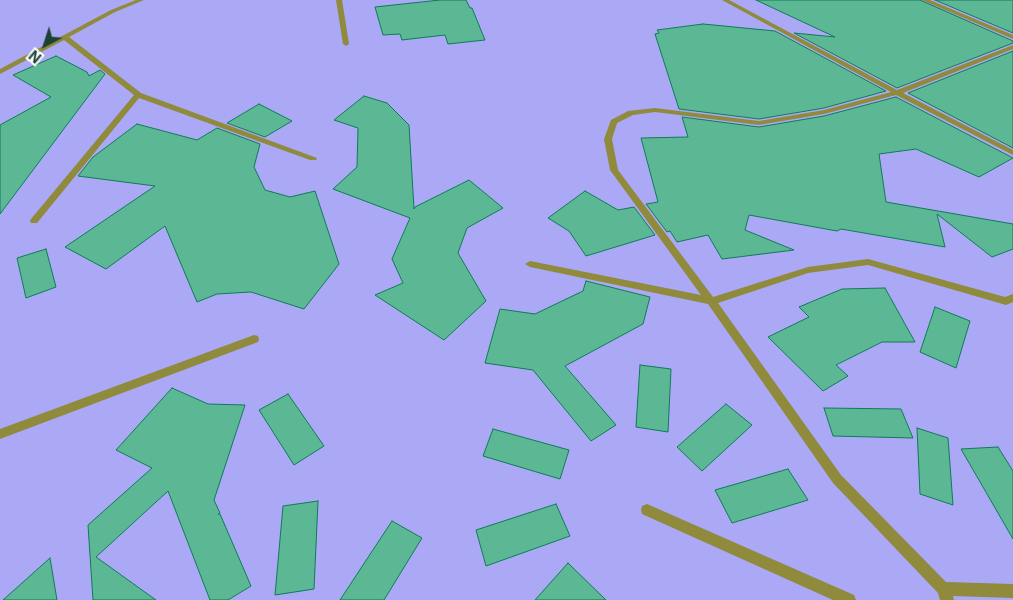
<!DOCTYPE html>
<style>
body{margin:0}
#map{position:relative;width:1013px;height:600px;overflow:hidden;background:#9cf8d1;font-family:Inter,sans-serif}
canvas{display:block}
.north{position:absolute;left:20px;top:20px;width:50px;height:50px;-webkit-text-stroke:4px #fff;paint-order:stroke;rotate:220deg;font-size:14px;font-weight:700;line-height:20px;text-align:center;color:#1b4233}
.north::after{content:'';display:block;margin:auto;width:18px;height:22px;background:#1b4233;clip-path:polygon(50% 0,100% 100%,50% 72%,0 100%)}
</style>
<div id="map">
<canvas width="1013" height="600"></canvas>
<div class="north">N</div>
</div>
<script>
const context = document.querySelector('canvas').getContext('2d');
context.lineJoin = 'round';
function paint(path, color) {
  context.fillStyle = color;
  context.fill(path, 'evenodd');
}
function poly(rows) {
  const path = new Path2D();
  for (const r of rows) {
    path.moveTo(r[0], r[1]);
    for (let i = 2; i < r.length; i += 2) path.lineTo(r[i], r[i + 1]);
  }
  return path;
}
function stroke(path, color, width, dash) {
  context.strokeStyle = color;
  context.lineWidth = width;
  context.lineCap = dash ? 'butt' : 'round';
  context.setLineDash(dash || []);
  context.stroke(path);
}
const green = poly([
 [0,0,1013,0,1013,600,0,600]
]);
const building = poly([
 [440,0,466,0,470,8,472,8,485,40,448,44,445,35,402,40,400,34,383,35,375,7,440,0],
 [756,0,920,0,1013,41,1013,43,897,88,794,33,835,37,756,0],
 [935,0,1013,0,1013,33,935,0],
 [703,24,775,31,886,91,824,108,759,119,679,109,655,34,659,33,657,30,703,24],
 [1013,51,1013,148,908,93,1013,51],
 [56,56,87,72,89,76,100,70,105,74,0,214,0,125,51,97,13,75,56,56],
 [364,96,387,103,409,125,414,209,415,207,469,180,503,208,467,228,458,253,486,301,444,340,375,295,403,283,392,259,410,218,333,189,357,167,358,128,334,120,364,96],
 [896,97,1013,158,979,177,916,149,879,154,886,202,1013,224,1013,249,992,257,937,214,945,247,841,229,837,231,749,215,745,230,794,250,722,259,708,235,677,242,670,231,667,232,646,204,658,202,641,138,688,137,682,117,759,127,824,116,896,97],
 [259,104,292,121,265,137,227,123,259,104],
 [137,124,197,140,217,128,260,144,254,167,265,190,290,197,315,191,339,264,304,309,251,292,217,294,197,302,165,226,106,269,65,247,155,186,78,176,93,157,137,124],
 [585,191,618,210,634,207,655,235,586,256,569,231,548,218,585,191],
 [46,249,56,287,26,298,17,258,46,249],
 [586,281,650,297,643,324,565,366,616,425,591,441,533,370,485,363,500,309,535,314,583,291,586,281],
 [885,288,915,342,882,342,836,365,848,376,823,391,768,337,809,317,799,307,842,289,885,288],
 [935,307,970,321,956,368,920,352,935,307],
 [640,365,671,369,668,432,636,427,640,365],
 [172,388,208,404,245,405,214,500,220,513,218,514,220,514,251,586,228,600,210,600,168,491,96,557,156,600,93,600,88,525,152,468,116,450,172,388],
 [288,394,324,446,294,465,259,410,288,394],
 [726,404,752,425,702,471,677,447,726,404],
 [824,408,901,409,913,438,833,436,824,408],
 [917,428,948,438,953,505,920,494,917,428],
 [493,429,569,450,560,479,483,456,493,429],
 [998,447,1013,471,1013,539,961,449,998,447],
 [788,469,808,500,732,523,715,490,788,469],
 [318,501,314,589,275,595,283,506,318,501],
 [556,504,570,536,486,566,476,530,556,504],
 [392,521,422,538,384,600,340,600,392,521],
 [50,558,57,600,3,600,50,558],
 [568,563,606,600,535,600,568,563]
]);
const service = poly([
 [136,0,144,0,115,12,69,37,141,93,317,158,316,160,310,160,139,98,37,223,31,223,30,221,31,219,134,95,64,40,2,73,0,74,0,69,111,10,136,0],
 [336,0,342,0,349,44,346,46,343,44,336,0],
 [722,0,729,0,897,90,1013,45,1013,49,903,93,1013,150,1013,155,896,95,824,114,759,125,655,112,633,115,617,123,612,139,618,170,713,297,808,267,868,259,1005,297,1013,294,1013,302,1006,305,868,265,808,273,718,303,841,475,946,582,1013,584,1013,598,953,596,954,600,940,600,938,593,833,483,708,304,530,267,525,264,530,261,701,295,610,170,604,139,611,120,628,111,655,108,759,121,824,110,891,92,722,0],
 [922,0,930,0,1013,35,1013,39,922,0],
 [254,335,258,336,259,339,258,342,0,439,0,429,254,335],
 [647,504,854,595,856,600,833,600,642,514,641,510,642,506,647,504]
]);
paint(green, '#aba8f6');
paint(building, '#5cb894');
stroke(building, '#0f7b5a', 1);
paint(service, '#8f8a3c');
</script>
